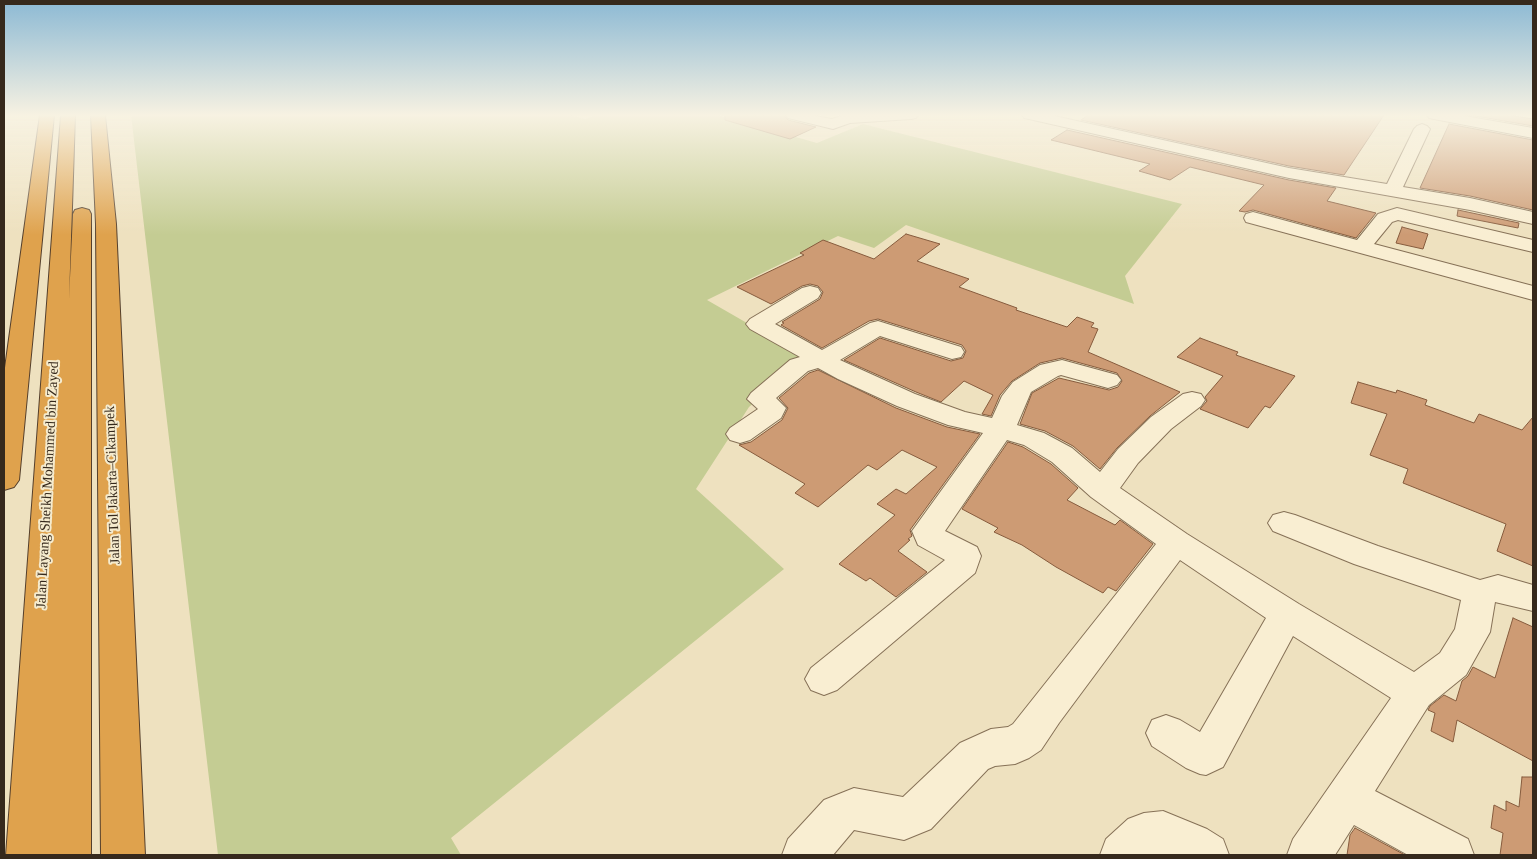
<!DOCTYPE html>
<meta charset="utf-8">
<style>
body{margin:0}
#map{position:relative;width:1537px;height:859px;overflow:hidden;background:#eee1bf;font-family:"Times New Roman",serif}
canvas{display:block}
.frame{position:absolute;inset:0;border:5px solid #36291c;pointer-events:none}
</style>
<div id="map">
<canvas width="1537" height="859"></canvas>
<div class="frame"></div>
</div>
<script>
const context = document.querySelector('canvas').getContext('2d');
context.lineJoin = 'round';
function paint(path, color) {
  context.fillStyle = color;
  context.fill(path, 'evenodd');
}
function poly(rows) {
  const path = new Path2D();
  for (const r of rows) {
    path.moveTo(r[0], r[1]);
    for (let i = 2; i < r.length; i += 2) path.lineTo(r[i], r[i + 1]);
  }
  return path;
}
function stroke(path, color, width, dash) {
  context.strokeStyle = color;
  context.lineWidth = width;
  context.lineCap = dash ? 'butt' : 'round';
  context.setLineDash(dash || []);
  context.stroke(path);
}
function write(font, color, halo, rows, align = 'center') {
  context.font = font + ' "Times New Roman",serif';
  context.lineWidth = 4;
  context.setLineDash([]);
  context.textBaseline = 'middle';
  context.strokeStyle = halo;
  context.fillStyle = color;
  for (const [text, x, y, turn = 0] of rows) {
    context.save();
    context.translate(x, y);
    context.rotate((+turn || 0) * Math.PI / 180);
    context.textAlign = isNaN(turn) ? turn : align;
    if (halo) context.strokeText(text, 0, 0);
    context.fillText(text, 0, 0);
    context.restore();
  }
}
const green = poly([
 [131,115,570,115,585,119,596,115,718,115,817,143,863,124,1182,204,1125,276,1134,304,906,225,874,248,838,236,707,300,806,357,749,407,696,489,784,569,451,838,461,855,218,855]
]);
const building = poly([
 [725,115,784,115,788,120,816,127,790,139,725,120,725,115],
 [1088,115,1384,115,1344,175,1289,166,1081,120,1088,115],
 [1470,115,1509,115,1533,119,1533,126,1470,115],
 [1449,124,1533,140,1533,210,1470,196,1420,188,1449,124],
 [1067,130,1289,180,1336,188,1327,201,1376,213,1356,238,1253,210,1245,212,1239,211,1264,185,1190,167,1170,180,1139,171,1150,164,1051,140,1067,130],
 [1458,210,1519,223,1518,228,1457,216,1458,210],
 [1402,227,1428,234,1423,249,1396,243,1402,227],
 [906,234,940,244,917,261,969,279,959,287,1017,308,1016,310,1067,327,1077,317,1094,323,1091,327,1098,329,1088,352,1180,392,1150,416,1117,448,1100,469,1073,446,1045,431,1020,424,1032,393,1059,378,1109,390,1118,387,1122,381,1117,373,1062,358,1040,363,1012,381,1000,395,991,416,982,414,993,395,964,381,941,402,916,392,844,360,880,338,951,361,963,358,966,351,962,345,878,319,869,321,822,348,781,325,784,323,782,322,820,299,823,292,818,286,810,284,802,286,771,304,737,287,804,255,800,253,823,240,874,259,906,234],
 [1200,338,1238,352,1236,355,1295,376,1270,408,1265,406,1248,428,1200,409,1207,401,1205,397,1223,376,1177,357,1200,338],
 [818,370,896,408,947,427,980,434,910,530,912,536,908,539,910,540,898,551,927,572,896,597,870,578,866,581,839,564,895,515,877,504,896,489,906,494,937,467,902,450,877,470,868,465,818,507,795,493,805,484,739,445,751,442,782,420,788,408,779,398,809,373,818,370],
 [1358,382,1396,393,1397,390,1427,400,1425,405,1474,423,1479,414,1522,430,1533,417,1533,566,1497,551,1506,524,1403,483,1408,469,1370,455,1387,414,1351,403,1358,382],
 [1008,442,1023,447,1051,464,1078,488,1067,500,1115,525,1120,520,1153,544,1116,591,1108,587,1103,593,1056,567,1022,545,994,532,998,528,962,509,1008,442],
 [1513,618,1533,627,1533,761,1457,720,1453,742,1431,731,1435,713,1428,710,1430,706,1444,695,1456,701,1462,681,1468,676,1473,667,1495,678,1513,618],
 [1522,777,1533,777,1533,855,1500,855,1503,833,1491,828,1494,805,1506,811,1506,801,1519,807,1522,777],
 [1355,828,1405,855,1347,855,1350,835,1355,828]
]);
const minor = poly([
 [786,115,810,115,832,119,844,115,918,115,916,118,911,119,850,123,833,129,788,118,786,115],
 [1022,115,1050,115,1289,168,1387,184,1414,129,1417,126,1422,124,1427,126,1430,129,1403,187,1470,198,1533,212,1533,224,1470,210,1289,178,1029,119,1024,118,1022,115],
 [1427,115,1459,115,1533,128,1533,138,1434,119,1429,118,1427,115],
 [1397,208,1533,240,1533,252,1398,220,1392,222,1374,244,1533,286,1533,300,1246,222,1244,218,1246,214,1253,212,1357,240,1378,214,1397,208],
 [810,286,818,288,821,293,818,298,775,324,822,350,870,323,878,321,961,347,964,352,961,357,952,359,880,336,840,360,915,394,965,412,992,418,1002,396,1013,382,1040,365,1062,360,1117,375,1121,380,1117,385,1108,388,1061,375,1058,376,1031,392,1017,425,1044,433,1072,448,1100,472,1118,449,1151,417,1183,394,1192,392,1201,394,1205,400,1201,406,1171,429,1138,463,1120,488,1187,534,1299,604,1414,672,1440,653,1455,629,1461,600,1354,564,1273,531,1268,523,1273,515,1284,512,1295,515,1378,546,1480,580,1498,575,1533,585,1533,611,1495,602,1490,632,1466,675,1429,705,1375,791,1468,839,1474,855,1408,855,1354,825,1335,855,1287,855,1293,839,1391,698,1293,636,1223,767,1206,775,1200,774,1186,768,1152,746,1146,733,1152,720,1166,715,1180,720,1200,732,1266,618,1180,560,1059,723,1041,750,1029,758,1015,764,995,766,988,769,931,829,904,840,854,830,833,855,782,855,788,839,824,800,854,788,903,797,960,743,991,729,1008,727,1013,724,1156,544,1091,497,1052,462,1024,445,1007,440,945,531,977,547,981,556,975,573,837,690,824,695,811,690,805,679,811,668,945,560,918,545,912,531,983,433,948,425,897,406,838,379,818,368,808,371,776,398,786,408,781,418,750,440,740,443,730,440,726,434,730,428,758,409,747,399,751,393,790,360,800,357,750,329,746,324,750,319,802,288,810,286],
 [1163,811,1207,829,1223,839,1229,855,1100,855,1106,839,1128,819,1144,813,1163,811]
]);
const highway = poly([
 [40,115,54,115,19,480,14,487,4,490,4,375,40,115],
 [61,115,75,115,69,299,73,214,75,210,82,208,89,210,91,214,91,855,6,855,61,115],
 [91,115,105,115,116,224,145,855,101,855,96,224,91,115]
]);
const streetNames = [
 ["Jalan Layang Sheikh Mohammed bin Zayed",48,485,-87],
 ["Jalan Tol Jakarta–Cikampek",113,485,-92]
];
paint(green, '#c4cc93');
paint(building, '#cd9b74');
stroke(building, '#865b3d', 1);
stroke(minor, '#867157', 2);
stroke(highway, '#543f2c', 2);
paint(minor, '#f9eed2');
paint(highway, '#dfa24d');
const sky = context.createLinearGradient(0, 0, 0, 235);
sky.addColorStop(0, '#8cb9d4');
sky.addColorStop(0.49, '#f7f2e2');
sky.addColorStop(1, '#f7f2e200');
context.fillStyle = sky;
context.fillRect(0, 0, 1537, 235);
write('14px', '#36291c', '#f5ebce', streetNames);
</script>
